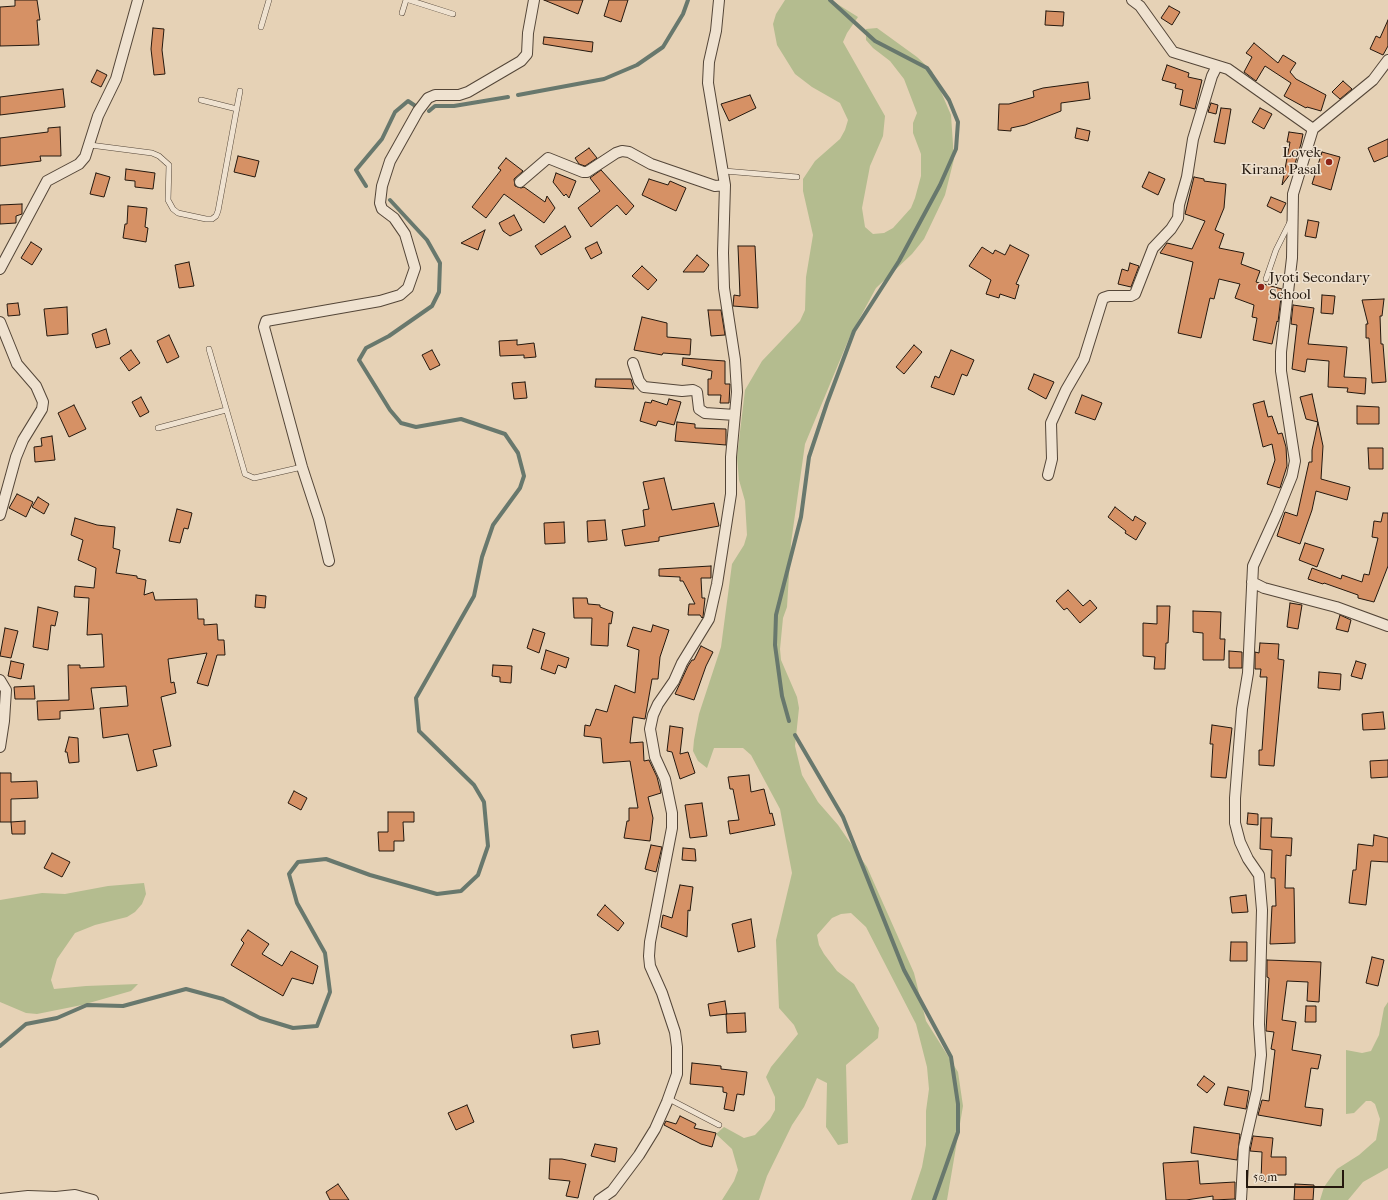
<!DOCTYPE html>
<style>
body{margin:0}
#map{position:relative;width:1388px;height:1200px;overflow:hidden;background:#e6d2b6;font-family:"IM FELL French Canon",serif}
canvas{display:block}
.scale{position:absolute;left:1246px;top:1170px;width:98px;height:18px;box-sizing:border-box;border:2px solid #24180e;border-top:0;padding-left:5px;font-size:12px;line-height:14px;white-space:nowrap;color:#24180e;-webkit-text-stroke:3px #efe2d0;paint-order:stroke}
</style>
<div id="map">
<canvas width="1388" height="1200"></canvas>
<div class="scale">50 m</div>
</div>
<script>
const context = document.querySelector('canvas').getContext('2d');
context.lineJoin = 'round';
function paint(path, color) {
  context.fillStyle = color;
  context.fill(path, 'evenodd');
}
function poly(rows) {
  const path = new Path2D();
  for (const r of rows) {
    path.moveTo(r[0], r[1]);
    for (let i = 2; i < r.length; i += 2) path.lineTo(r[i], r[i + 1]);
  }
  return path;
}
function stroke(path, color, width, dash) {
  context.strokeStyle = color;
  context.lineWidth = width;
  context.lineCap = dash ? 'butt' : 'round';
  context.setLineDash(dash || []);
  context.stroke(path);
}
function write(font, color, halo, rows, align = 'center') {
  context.font = font + ' "IM FELL French Canon",serif';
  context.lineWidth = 3;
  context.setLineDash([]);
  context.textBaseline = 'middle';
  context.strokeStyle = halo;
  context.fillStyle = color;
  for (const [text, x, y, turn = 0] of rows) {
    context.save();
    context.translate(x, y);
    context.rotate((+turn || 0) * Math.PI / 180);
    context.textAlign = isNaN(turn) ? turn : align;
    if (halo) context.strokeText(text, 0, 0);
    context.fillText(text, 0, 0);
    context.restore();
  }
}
const green = poly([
 [785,0,831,0,858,17,847,33,843,42,885,116,883,136,870,166,862,208,865,227,873,234,884,233,893,228,911,208,915,198,921,176,921,154,913,133,913,123,917,113,904,79,890,61,873,48,866,40,866,29,877,28,917,57,932,71,951,115,954,159,945,195,924,239,912,254,876,288,850,336,805,444,791,543,787,607,783,618,780,649,781,660,797,697,799,708,795,746,802,775,818,802,838,825,867,867,914,973,926,1021,958,1072,963,1106,947,1200,911,1200,922,1167,926,1145,926,1111,929,1089,927,1067,916,1024,866,927,851,913,841,914,832,918,817,935,819,945,824,954,837,971,854,984,879,1028,878,1038,846,1065,848,1143,838,1145,826,1127,827,1083,817,1078,804,1107,792,1125,767,1176,759,1200,722,1200,734,1181,738,1170,732,1149,716,1134,724,1127,744,1138,755,1135,770,1119,775,1110,775,1097,766,1077,771,1067,798,1034,794,1025,779,1008,776,940,792,873,780,809,751,755,743,748,714,748,707,768,698,761,693,751,694,740,699,714,721,647,732,564,744,545,747,535,745,501,739,480,737,457,745,390,762,361,800,321,805,310,806,277,813,235,803,191,803,179,815,161,840,139,845,130,848,120,840,103,812,87,795,74,777,45,773,24,776,14],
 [144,883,146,894,142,904,135,912,127,917,95,925,75,933,57,959,51,980,54,989,86,986,138,984,131,991,82,1005,37,1014,26,1013,0,1002,0,900,42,893,65,894,108,886],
 [1388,1002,1388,1168,1363,1182,1348,1200,1320,1200,1324,1187,1337,1169,1359,1155,1376,1140,1380,1119,1375,1104,1371,1101,1366,1101,1354,1113,1346,1114,1346,1050,1362,1053,1371,1051,1379,1035,1384,1008]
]);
const stream = poly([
 [518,95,604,79,637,65,663,47,683,14,688,0],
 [429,111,435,106,454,106,508,97],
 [366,186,356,170,382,139,395,112,408,101,417,107],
 [789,721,782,696,775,645,776,615,801,517,809,457,827,403,854,331,899,261,940,185,956,149,958,122,949,100,927,68,875,41,830,0],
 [795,735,843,817,904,970,951,1057,958,1104,958,1132,934,1200],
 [0,1046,26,1024,57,1018,87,1005,123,1006,186,989,223,999,260,1018,293,1028,317,1026,330,992,325,953,297,903,289,874,298,862,326,859,370,875,437,894,461,891,478,875,488,846,484,802,474,785,419,731,416,698,474,596,482,557,493,525,520,488,524,476,518,453,505,434,461,419,416,427,401,423,390,410,359,360,366,348,389,336,432,306,439,292,440,263,427,240,390,200]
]);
const building = poly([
 [15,0,37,0,40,20,37,20,39,45,0,46,0,7,15,6,15,0],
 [544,0,583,0,578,14,544,0],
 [609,0,628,0,621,22,604,16,609,0],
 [1169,6,1180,12,1172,25,1161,18,1169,6],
 [1046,11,1064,12,1063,26,1045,25,1046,11],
 [1388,20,1388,46,1383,55,1370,49,1376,36,1380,38,1388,20],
 [153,28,164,29,162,50,165,74,154,75,151,49,153,28],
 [544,37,593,42,592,52,543,44,544,37],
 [1254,43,1278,63,1283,55,1296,63,1290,72,1296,79,1326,95,1321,111,1307,107,1306,108,1284,96,1291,83,1265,66,1256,81,1244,72,1252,57,1246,53,1254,43],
 [1167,65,1189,73,1188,77,1202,80,1195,109,1180,105,1183,90,1175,88,1176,84,1162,80,1167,65],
 [97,70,107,75,101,87,91,82,97,70],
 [1343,81,1352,89,1340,99,1332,92,1343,81],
 [1088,82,1090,99,1061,103,1061,111,1025,125,1011,128,1011,131,998,130,999,104,1009,104,1034,97,1033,91,1043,88,1088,82],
 [63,89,65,107,0,115,0,97,63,89],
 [750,95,756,108,729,121,721,104,750,95],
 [1211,103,1218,105,1216,114,1208,112,1211,103],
 [1221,108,1231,109,1225,144,1214,142,1221,108],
 [1260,108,1272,114,1264,129,1252,122,1260,108],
 [60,127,61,156,40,156,41,161,0,166,0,138,48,132,48,128,60,127],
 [1077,128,1090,131,1088,141,1075,138,1077,128],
 [1289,132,1303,134,1301,144,1293,170,1282,185,1290,142,1287,142,1289,132],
 [1388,139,1388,156,1374,162,1368,148,1388,139],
 [589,148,597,158,585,166,579,164,575,158,589,148],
 [1322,152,1340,157,1331,190,1312,184,1322,152],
 [238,156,259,161,255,177,234,172,238,156],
 [506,158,523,171,514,179,515,186,521,188,524,187,545,202,547,196,555,208,544,223,504,194,486,218,472,207,501,170,498,168,506,158],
 [126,169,155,173,153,189,135,187,135,181,125,180,126,169],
 [601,170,634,206,626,215,617,205,591,227,578,208,600,191,590,178,601,170],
 [1149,172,1165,179,1158,195,1142,187,1149,172],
 [96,173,110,177,104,197,90,194,96,173],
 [556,173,576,181,569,198,566,194,564,196,553,182,556,173],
 [1194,177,1204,179,1204,181,1226,184,1224,208,1215,230,1224,234,1219,248,1244,253,1241,264,1260,271,1256,282,1282,289,1278,322,1277,321,1272,344,1253,340,1257,318,1252,317,1254,305,1235,298,1240,284,1219,279,1214,299,1210,298,1201,338,1178,333,1193,262,1160,253,1167,243,1192,249,1205,221,1185,214,1194,177],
 [649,179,668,185,670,181,686,188,676,211,642,195,649,179],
 [1271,197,1286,203,1281,213,1267,206,1271,197],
 [22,204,22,214,16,216,16,223,0,224,0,205,22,204],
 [128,206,147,208,145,227,148,228,146,242,123,238,125,224,127,224,128,206],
 [514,215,522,230,510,236,503,231,499,223,514,215],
 [1308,220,1319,222,1316,238,1305,236,1308,220],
 [565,226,571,237,541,255,535,246,565,226],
 [485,230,478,250,461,243,485,230],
 [31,242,42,249,32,265,21,258,31,242],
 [597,242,602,253,591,259,585,248,597,242],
 [1010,245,1029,255,1016,284,1019,285,1015,299,1000,294,999,298,986,294,991,280,969,266,982,247,993,254,995,250,1005,255,1010,245],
 [738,246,755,246,758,308,733,306,734,295,740,296,738,246],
 [697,255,709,265,704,272,683,272,697,255],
 [189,262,194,286,179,288,175,265,189,262],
 [1130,263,1139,266,1131,287,1118,284,1122,269,1128,271,1130,263],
 [642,266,657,280,648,290,632,276,642,266],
 [1322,295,1335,296,1333,314,1321,313,1322,295],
 [1384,299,1382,316,1380,316,1381,344,1383,344,1386,382,1372,383,1369,338,1366,338,1366,324,1368,324,1362,300,1384,299],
 [18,303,20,315,8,316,7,304,18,303],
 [1293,305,1314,308,1308,344,1347,347,1344,377,1366,378,1365,394,1347,392,1348,388,1328,387,1329,361,1307,359,1305,372,1292,369,1297,325,1291,324,1293,305],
 [67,307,68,334,47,336,44,309,67,307],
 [708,310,721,310,725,335,711,336,708,310],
 [642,317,667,323,667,337,691,339,690,355,663,353,662,355,634,350,642,317],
 [106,329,110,344,96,348,92,334,106,329],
 [169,335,179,357,167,363,157,341,169,335],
 [517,340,517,345,534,343,536,357,524,358,524,355,500,356,499,341,517,340],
 [914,345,922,352,904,374,896,367,914,345],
 [131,350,140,363,129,371,120,358,131,350],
 [432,350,440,365,430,370,422,355,432,350],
 [951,350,974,360,967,376,962,374,954,395,931,387,935,376,939,378,951,350],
 [683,358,725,361,725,384,730,384,729,403,720,403,721,395,708,395,708,379,711,379,712,371,682,365,683,358],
 [1034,374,1054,382,1046,399,1028,389,1034,374],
 [596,379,631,379,634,389,595,387,596,379],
 [525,382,527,398,514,399,512,383,525,382],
 [1312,394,1323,446,1321,479,1350,487,1347,500,1316,491,1312,510,1300,544,1277,536,1285,512,1297,516,1309,462,1312,462,1312,450,1318,422,1306,419,1300,397,1312,394],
 [1082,395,1102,403,1095,420,1075,413,1082,395],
 [141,397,149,412,140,417,132,402,141,397],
 [669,399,681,402,674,425,658,421,656,426,640,421,645,402,651,403,652,400,667,405,669,399],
 [1264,401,1268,417,1272,416,1278,434,1282,433,1286,447,1287,466,1280,488,1267,484,1275,460,1272,444,1263,447,1253,404,1264,401],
 [74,405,86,429,69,437,58,413,74,405],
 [1357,406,1379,407,1379,424,1357,424,1357,406],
 [677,422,695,424,695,428,726,429,726,445,675,441,677,422],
 [52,436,55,460,35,462,34,447,42,446,41,438,52,436],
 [1368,448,1383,448,1383,469,1369,469,1368,448],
 [664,478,672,510,714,503,719,526,659,537,659,541,625,546,622,530,645,526,643,510,649,509,643,482,664,478],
 [17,494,33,502,26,517,9,508,17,494],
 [38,497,49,504,44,514,32,507,38,497],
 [1115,507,1133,521,1135,516,1146,523,1136,540,1125,533,1126,531,1108,517,1115,507],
 [177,509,192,513,188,529,184,528,180,543,169,541,177,509],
 [1383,513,1388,513,1388,566,1374,602,1358,598,1358,595,1324,583,1323,584,1308,579,1312,568,1341,579,1342,575,1362,582,1364,574,1369,575,1378,538,1372,537,1374,521,1381,522,1383,513],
 [75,518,97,525,115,527,113,548,120,550,116,573,137,576,137,578,146,580,144,595,153,592,155,600,197,599,198,619,204,619,204,625,217,624,218,640,224,640,225,655,217,655,208,686,197,683,207,653,168,659,171,683,174,682,176,693,161,697,171,746,153,750,157,766,137,771,128,734,103,738,100,708,128,706,126,686,91,688,94,709,60,711,60,719,38,720,37,701,69,700,68,665,80,665,80,668,104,667,102,634,87,635,89,598,74,597,75,586,94,588,96,568,78,560,83,540,71,535,75,518],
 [605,520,607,540,588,542,587,521,605,520],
 [564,522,565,543,545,544,544,523,564,522],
 [1305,543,1324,549,1317,567,1299,560,1305,543],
 [711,566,711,578,701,578,702,598,705,598,703,617,702,618,700,615,688,615,689,604,695,604,683,581,680,581,680,577,659,576,659,569,711,566],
 [1068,590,1083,606,1090,600,1097,608,1080,623,1067,608,1064,610,1056,601,1068,590],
 [256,595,266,596,265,608,255,607,256,595],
 [573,598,587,598,588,604,600,605,600,607,613,612,611,624,609,623,608,646,591,645,592,618,574,618,573,598],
 [1290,603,1302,605,1298,629,1287,627,1290,603],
 [1157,606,1170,606,1168,643,1166,643,1165,669,1154,669,1155,657,1143,656,1143,623,1157,624,1157,606],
 [38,607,58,612,55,626,51,625,48,650,33,647,38,607],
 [1193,611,1221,612,1220,639,1225,639,1224,660,1203,660,1203,633,1193,632,1193,611],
 [1340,615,1351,620,1348,632,1336,629,1340,615],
 [653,625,669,630,660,657,658,679,652,679,645,719,633,717,630,743,643,742,644,761,649,760,657,777,661,793,648,797,653,818,650,841,624,838,627,821,629,821,629,808,638,808,630,761,603,763,601,738,584,736,585,725,590,726,596,709,607,712,615,685,635,693,639,650,627,646,633,627,651,632,653,625],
 [5,628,18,631,11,658,0,656,5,628],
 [533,629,545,633,539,653,527,648,533,629],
 [1260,643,1279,644,1278,659,1284,660,1274,766,1259,765,1259,750,1262,750,1267,677,1260,677,1261,669,1255,669,1255,652,1259,653,1260,643],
 [701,646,713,652,706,666,694,700,675,694,688,666,692,660,694,660,701,646],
 [546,650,569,658,566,668,558,665,555,674,541,669,546,650],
 [1229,651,1242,652,1242,668,1229,668,1229,651],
 [11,661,24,664,21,679,8,676,11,661],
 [1356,661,1366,664,1362,679,1351,676,1356,661],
 [493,665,512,666,511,683,500,682,500,677,492,676,493,665],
 [1319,672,1341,674,1340,690,1318,688,1319,672],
 [34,686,35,699,15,699,14,687,34,686],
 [1383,712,1385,729,1363,730,1362,714,1383,712],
 [1212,725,1232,728,1226,778,1211,777,1213,744,1210,744,1212,725],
 [670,726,683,728,680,754,688,752,695,773,680,779,672,752,667,751,670,726],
 [69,737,78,738,79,762,69,763,67,752,65,752,69,737],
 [1388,760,1388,777,1371,778,1370,761,1388,760],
 [0,773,11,773,11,782,37,781,38,798,11,799,11,822,0,822,0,773],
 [749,775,751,792,764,789,770,814,772,813,775,825,730,834,728,821,739,820,733,789,730,789,728,777,749,775],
 [294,791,307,798,301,810,288,803,294,791],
 [702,803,707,836,690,838,685,805,702,803],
 [388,812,414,812,414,822,403,822,404,841,394,841,394,851,379,851,378,832,388,832,388,812],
 [1248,813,1258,814,1258,825,1247,824,1248,813],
 [1261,818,1272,818,1271,837,1292,838,1291,856,1286,855,1285,888,1294,888,1295,943,1270,944,1272,906,1276,906,1275,878,1271,878,1272,850,1260,849,1261,818],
 [25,821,25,834,12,834,11,822,25,821],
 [1374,835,1388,838,1388,862,1371,861,1366,905,1349,903,1353,870,1356,870,1358,844,1373,846,1374,835],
 [651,845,662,847,656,872,645,869,651,845],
 [683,848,695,849,696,861,682,860,683,848],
 [52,853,70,862,62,877,44,868,52,853],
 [680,885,693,887,690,911,688,910,687,937,661,927,663,915,672,918,680,885],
 [1246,895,1248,912,1232,913,1230,897,1246,895],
 [605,905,624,923,618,931,597,915,605,905],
 [751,919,755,947,738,952,732,924,751,919],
 [248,930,269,944,262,954,282,966,291,951,318,966,313,984,292,978,283,996,231,965,244,943,241,940,248,930],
 [1231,942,1247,942,1247,961,1230,961,1231,942],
 [1372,957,1384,960,1378,986,1366,983,1372,957],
 [1267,960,1321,962,1319,1002,1307,1001,1308,982,1287,981,1282,1020,1296,1022,1292,1050,1321,1055,1318,1069,1311,1068,1305,1107,1323,1109,1321,1126,1258,1115,1262,1100,1269,1101,1275,1050,1271,1049,1274,1032,1266,1031,1269,978,1267,977,1267,960],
 [725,1001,727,1014,710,1016,708,1004,725,1001],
 [1306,1006,1316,1006,1316,1022,1305,1022,1306,1006],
 [745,1013,746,1032,727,1033,726,1014,745,1013],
 [598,1031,600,1044,573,1048,571,1035,598,1031],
 [692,1063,721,1066,721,1069,747,1072,744,1095,737,1094,734,1111,724,1109,727,1093,723,1092,723,1087,690,1084,692,1063],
 [1204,1076,1215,1084,1207,1093,1197,1085,1204,1076],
 [1228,1087,1249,1091,1246,1109,1224,1105,1228,1087],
 [467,1105,474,1122,456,1130,448,1113,467,1105],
 [680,1116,696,1124,694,1128,716,1133,712,1147,701,1144,664,1125,666,1121,676,1124,680,1116],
 [1194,1127,1240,1134,1237,1160,1191,1153,1194,1127],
 [1253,1136,1273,1138,1271,1157,1286,1157,1286,1175,1270,1175,1269,1182,1261,1181,1262,1152,1250,1151,1253,1136],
 [595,1144,617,1148,615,1162,591,1156,595,1144],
 [550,1159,562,1159,586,1164,578,1198,566,1196,570,1181,549,1179,550,1159],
 [1198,1161,1200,1184,1235,1182,1235,1199,1213,1200,1213,1196,1186,1200,1166,1200,1163,1163,1198,1161],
 [338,1184,349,1200,330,1200,326,1192,338,1184],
 [1295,1184,1314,1185,1313,1200,1294,1200,1295,1184]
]);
const service = poly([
 [409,0,453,14],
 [402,13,406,0],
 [261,27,269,0],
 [201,100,237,109],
 [90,145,152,153,159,156,169,165,168,200,173,209,178,213,206,219,212,219,216,216,218,211,240,91],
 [724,171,797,177],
 [1266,279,1276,250,1291,220],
 [209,349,245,474,254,478,302,467],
 [158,428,226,410],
 [669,1099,719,1125]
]);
const minor = poly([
 [1132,0,1140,6,1173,52,1228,69,1313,129,1293,194,1292,258,1281,352,1281,371,1295,461,1292,476,1277,513,1253,566,1248,673,1242,709,1235,798,1235,823,1240,842,1248,859,1259,875,1262,910,1259,1024,1261,1055,1257,1090,1244,1147,1241,1200],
 [1313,129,1373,80,1388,60],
 [520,182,548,158,583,172,587,172,616,153,622,151,629,152,651,164,715,186,725,185],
 [0,269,47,181,79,164,85,157,98,116,116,79,138,0],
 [0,322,17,364,36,386,43,402,42,409,23,440,16,457,0,515],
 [633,363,639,381,644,387,682,391,693,390,697,392,699,409,705,413,735,415],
 [1048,475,1052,459,1051,423,1066,390,1084,359,1103,298,1109,296,1131,296,1135,294,1153,248,1171,229,1178,218,1179,205,1187,177,1193,139,1212,76,1217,66],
 [329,561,319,519,302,467,264,327,266,321,380,301,400,295,408,288,415,268,405,234,394,218,382,209,380,203,382,186,390,161,418,111,428,98,435,95,459,95,468,92,521,61,527,54,528,33,534,0],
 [1252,582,1264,588,1336,607,1388,626],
 [0,680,6,690,4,721,0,747],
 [0,1199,28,1196,56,1197,75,1195,93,1200],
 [599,1200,612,1191,639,1155,655,1129,667,1102,677,1074,677,1047,675,1032,662,993,650,966,649,956,650,942,672,828,672,813,665,779,655,757,650,729,653,715,658,704,674,681,682,663,709,619,717,584,731,494,731,457,737,392,735,360,724,288,723,253,725,185,708,83,709,62,716,31,719,0]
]);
const markers = [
 [1329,162,4,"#8f2418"],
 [1261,287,4,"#8f2418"]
];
const poiNames = [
 ["Lovek",1321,153],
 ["Kirana Pasal",1321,170],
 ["Jyoti Secondary",1269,278,"left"],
 ["School",1269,295,"left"]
];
paint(green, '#b4bc8f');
stroke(stream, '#68786d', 4);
paint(building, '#d69165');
stroke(building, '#24180e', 1);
stroke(service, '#544638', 6);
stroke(minor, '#544638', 12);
stroke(service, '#efe2d0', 5);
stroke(minor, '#efe2d0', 10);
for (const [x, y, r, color] of markers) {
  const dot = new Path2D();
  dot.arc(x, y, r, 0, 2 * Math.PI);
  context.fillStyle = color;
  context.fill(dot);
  stroke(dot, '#efe2d0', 1.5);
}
write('15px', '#24180e', '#efe2d0', poiNames, 'right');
</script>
